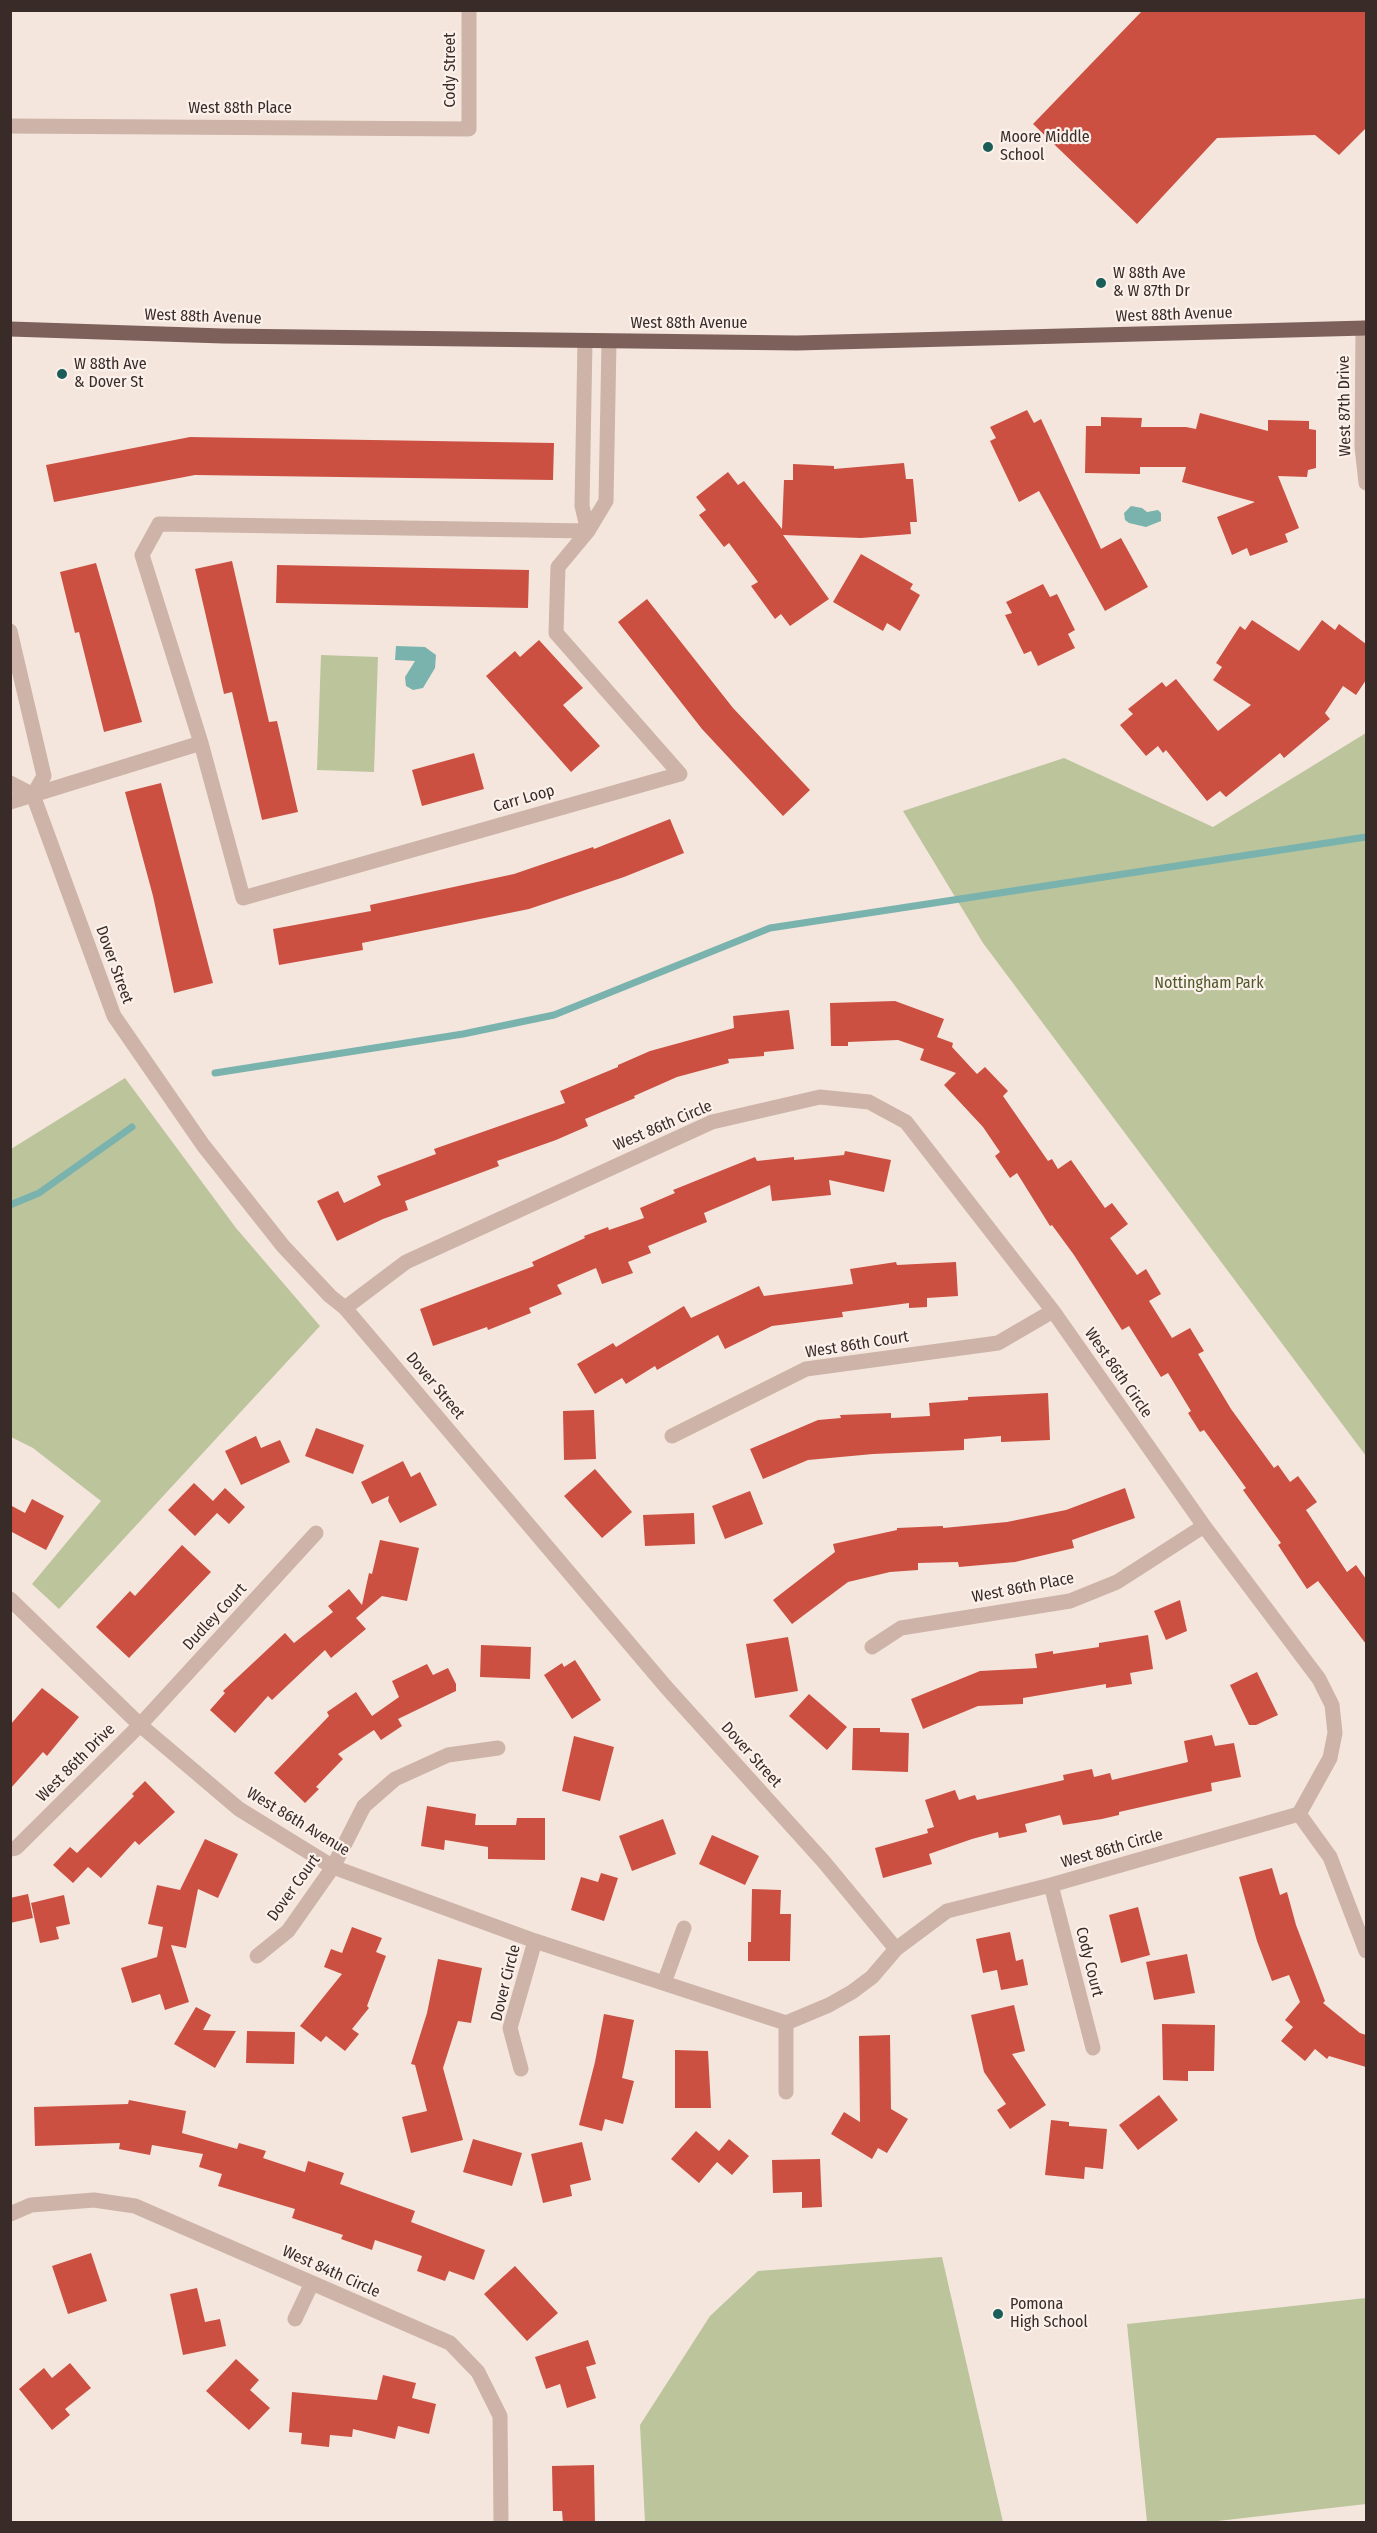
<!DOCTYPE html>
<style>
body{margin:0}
#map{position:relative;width:1377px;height:2533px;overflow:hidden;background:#f4e6dd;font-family:"Fira Sans Condensed",sans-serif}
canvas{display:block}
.frame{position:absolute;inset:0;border:12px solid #392b28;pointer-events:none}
</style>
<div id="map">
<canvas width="1377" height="2533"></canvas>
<div class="frame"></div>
</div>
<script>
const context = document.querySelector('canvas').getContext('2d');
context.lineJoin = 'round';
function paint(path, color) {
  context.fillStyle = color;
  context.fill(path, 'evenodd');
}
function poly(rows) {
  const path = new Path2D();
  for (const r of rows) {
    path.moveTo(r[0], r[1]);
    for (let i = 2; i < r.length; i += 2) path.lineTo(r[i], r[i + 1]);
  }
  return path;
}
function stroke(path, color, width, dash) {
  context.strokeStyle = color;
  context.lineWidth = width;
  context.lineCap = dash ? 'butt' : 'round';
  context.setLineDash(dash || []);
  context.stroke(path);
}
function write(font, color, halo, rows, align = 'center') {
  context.font = font + ' "Fira Sans Condensed",sans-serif';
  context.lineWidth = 4.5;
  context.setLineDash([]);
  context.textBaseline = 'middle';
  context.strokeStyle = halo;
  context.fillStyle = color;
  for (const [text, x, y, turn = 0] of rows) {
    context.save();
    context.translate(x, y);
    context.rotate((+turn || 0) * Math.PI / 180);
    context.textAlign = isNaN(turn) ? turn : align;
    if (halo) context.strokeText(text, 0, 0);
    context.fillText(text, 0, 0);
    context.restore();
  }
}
const green = poly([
 [321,655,378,657,374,772,317,770],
 [1366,733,1366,1456,983,943,903,811,1064,758,1213,827],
 [125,1078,236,1228,320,1326,59,1609,32,1584,101,1501,33,1448,11,1437,11,1149],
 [942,2257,1003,2522,645,2522,640,2425,710,2316,758,2271],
 [1366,2298,1366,2504,1209,2522,1147,2522,1127,2324]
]);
const water = poly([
 [1131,506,1142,508,1147,512,1158,510,1161,513,1161,521,1146,527,1129,523,1125,520,1124,513],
 [396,646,425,647,436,655,435,668,423,688,413,690,406,686,405,677,415,661,395,660]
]);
const stream = poly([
 [215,1073,463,1034,554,1015,770,928,1366,837],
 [10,1205,39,1193,132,1127]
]);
const building = poly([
 [1143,10,1366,10,1366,128,1339,155,1315,135,1217,138,1137,224,1033,124],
 [1027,410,1034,423,1041,419,1101,549,1121,538,1148,587,1105,611,1039,491,1019,502,990,441,996,438,990,427],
 [1200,413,1268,431,1268,420,1309,421,1309,429,1316,430,1316,468,1308,470,1307,477,1278,476,1299,528,1285,534,1288,542,1250,556,1247,548,1232,555,1217,517,1255,502,1182,482,1186,467,1140,467,1140,474,1085,473,1086,426,1101,426,1101,417,1142,418,1141,427,1186,427,1196,429],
 [190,437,554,443,553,480,195,475,54,502,46,465],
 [904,463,906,479,913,479,917,522,910,522,911,534,861,538,783,535,829,599,790,626,781,614,775,619,751,586,758,582,729,543,724,547,699,515,706,510,696,497,728,472,738,485,744,481,782,529,784,480,793,480,793,464,834,466,834,469],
 [861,554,913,584,910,589,920,595,900,631,887,623,883,631,833,602],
 [232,561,269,722,277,721,298,812,262,820,232,692,224,694,195,569],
 [96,563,142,722,104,732,79,632,75,633,60,572],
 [277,565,529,570,528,608,276,603],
 [1043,584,1050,597,1057,594,1075,630,1068,634,1075,648,1038,666,1031,651,1024,654,1005,615,1012,613,1006,602],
 [647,599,733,708,810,790,783,816,702,729,618,622],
 [1252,620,1299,651,1322,620,1335,630,1339,624,1366,644,1366,680,1356,695,1343,686,1325,713,1330,719,1284,758,1280,753,1226,797,1220,791,1207,801,1166,750,1163,753,1158,746,1146,756,1120,725,1133,714,1128,709,1162,682,1166,687,1176,679,1218,731,1251,705,1213,680,1222,667,1216,663,1240,626,1245,630],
 [539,640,583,688,563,705,600,746,571,772,486,676,515,651,520,657],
 [474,753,484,789,422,806,412,770],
 [161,783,213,983,174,993,153,896,125,792],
 [670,819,684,853,624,877,529,909,362,943,363,950,279,965,273,929,371,911,370,905,514,874,593,847,594,849],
 [895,1001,944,1019,937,1037,953,1043,952,1047,977,1074,985,1067,1008,1091,1003,1096,1048,1161,1052,1159,1058,1169,1071,1160,1105,1208,1112,1203,1128,1224,1110,1238,1137,1275,1146,1269,1161,1294,1149,1301,1172,1338,1190,1328,1204,1351,1198,1354,1231,1409,1274,1468,1278,1465,1290,1482,1298,1476,1317,1502,1306,1510,1347,1572,1356,1565,1366,1579,1366,1644,1318,1581,1307,1589,1278,1545,1281,1543,1243,1490,1246,1488,1204,1430,1200,1432,1188,1413,1191,1411,1168,1373,1161,1377,1129,1326,1122,1330,1074,1255,1052,1225,1050,1226,1017,1173,1010,1178,995,1156,1000,1152,983,1127,944,1085,956,1073,920,1060,924,1049,898,1040,848,1042,848,1046,831,1046,830,1003],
 [789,1010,794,1049,764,1052,764,1056,728,1059,729,1063,677,1077,634,1096,635,1098,585,1119,588,1126,556,1140,497,1161,499,1166,405,1201,408,1210,383,1219,337,1241,317,1201,338,1191,344,1203,381,1185,377,1176,436,1154,434,1149,565,1103,560,1091,618,1067,618,1065,650,1051,734,1028,733,1016],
 [845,1151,891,1160,884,1192,829,1180,831,1195,772,1201,770,1185,704,1213,707,1222,648,1246,651,1253,628,1262,633,1273,602,1284,596,1268,557,1285,562,1294,529,1308,531,1313,488,1330,487,1327,433,1346,420,1309,534,1266,532,1262,585,1238,584,1236,608,1227,609,1230,644,1218,640,1208,675,1193,673,1190,755,1157,757,1161,794,1157,794,1160,844,1155],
 [896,1262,897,1265,956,1262,958,1296,927,1298,927,1307,909,1308,909,1303,842,1312,843,1317,772,1326,725,1349,718,1335,657,1370,655,1366,626,1384,622,1378,595,1394,577,1364,613,1343,616,1347,684,1306,691,1318,759,1286,764,1296,853,1284,850,1269],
 [1048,1393,1050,1440,1001,1442,1001,1436,964,1439,964,1450,873,1454,808,1460,763,1479,750,1449,818,1420,841,1418,840,1415,891,1413,891,1418,930,1416,929,1403,968,1400,968,1397],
 [594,1410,596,1459,564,1460,563,1411],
 [316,1428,364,1445,353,1474,305,1456],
 [256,1436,261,1448,280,1440,290,1462,241,1485,225,1451],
 [403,1461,411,1477,420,1472,437,1505,400,1523,388,1501,389,1496,372,1504,361,1482],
 [595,1469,632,1512,602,1538,564,1496],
 [194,1483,213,1501,225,1488,245,1507,229,1524,217,1513,195,1536,168,1510],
 [1125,1488,1135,1518,1072,1540,1074,1548,1015,1562,959,1567,958,1562,918,1563,918,1570,890,1572,848,1582,792,1624,773,1600,835,1552,833,1544,897,1530,897,1528,943,1526,943,1528,1007,1522,1066,1510],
 [750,1491,763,1524,725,1539,712,1506],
 [32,1499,64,1516,46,1550,10,1531,10,1505,25,1513],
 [694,1513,695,1544,645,1546,643,1515],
 [380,1540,419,1548,407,1601,382,1596,356,1618,366,1629,331,1658,325,1650,272,1700,268,1696,235,1733,210,1710,225,1693,223,1691,285,1633,294,1643,333,1612,328,1606,349,1589,362,1605,369,1573,372,1574],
 [182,1545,211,1572,129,1658,96,1627,130,1591,135,1596],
 [1180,1600,1187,1631,1166,1640,1154,1611],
 [1148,1635,1153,1669,1130,1673,1132,1684,1106,1688,1106,1684,1023,1698,1023,1704,978,1706,923,1729,911,1699,980,1671,1037,1668,1035,1654,1053,1651,1053,1654,1099,1647,1099,1643],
 [788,1637,798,1691,755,1698,746,1644],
 [481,1645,531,1647,530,1679,480,1677],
 [575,1660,601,1700,572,1719,544,1675,562,1663,564,1667],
 [427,1664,433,1675,448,1668,456,1684,456,1691,398,1719,402,1726,381,1740,374,1730,338,1754,343,1759,316,1787,319,1789,305,1803,274,1773,329,1716,327,1712,356,1692,372,1716,399,1697,392,1681],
 [1257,1672,1278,1715,1256,1725,1249,1725,1230,1685],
 [42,1688,79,1717,47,1756,43,1752,10,1789,10,1725],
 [809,1694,847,1727,827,1750,789,1716],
 [853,1728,880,1728,880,1732,909,1733,908,1772,852,1770],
 [1212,1735,1215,1746,1234,1743,1241,1777,1211,1783,1212,1791,1119,1812,1119,1815,1102,1819,1063,1825,1060,1815,1025,1824,1027,1832,999,1838,998,1832,972,1839,929,1854,932,1864,883,1878,875,1848,928,1833,927,1829,934,1827,925,1800,955,1790,959,1800,975,1795,977,1800,1064,1780,1063,1775,1092,1769,1094,1777,1110,1773,1112,1780,1188,1762,1184,1741],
 [574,1736,614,1747,600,1801,562,1791],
 [145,1781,175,1812,139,1845,135,1841,101,1878,88,1867,73,1883,53,1865,70,1847,77,1853,134,1796,132,1794],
 [427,1806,476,1814,475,1825,516,1825,517,1818,545,1818,545,1860,488,1859,488,1847,445,1840,444,1850,421,1846],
 [663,1819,676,1854,632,1871,619,1836],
 [712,1835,759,1856,745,1885,699,1864],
 [205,1839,238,1854,218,1898,198,1889,186,1948,171,1945,189,2002,165,2010,160,1994,132,2003,121,1968,157,1957,163,1927,148,1924,157,1885,180,1890],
 [1272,1868,1280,1895,1287,1892,1296,1925,1325,2001,1323,2003,1360,2033,1366,2035,1366,2067,1329,2056,1327,2059,1315,2049,1305,2061,1281,2041,1293,2027,1285,2020,1300,2002,1289,1975,1272,1981,1257,1941,1239,1877],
 [601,1873,618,1878,604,1921,571,1910,581,1877,598,1882],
 [752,1889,781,1890,780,1914,791,1914,790,1961,748,1961,748,1942,751,1942],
 [28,1894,33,1918,10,1923,10,1898],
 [64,1895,70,1924,56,1927,59,1939,40,1943,31,1903],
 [1138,1907,1150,1955,1121,1963,1109,1915],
 [352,1927,382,1938,376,1952,386,1956,367,2006,369,2008,352,2029,359,2034,345,2051,326,2036,321,2042,300,2026,342,1974,324,1967,331,1949,342,1953],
 [1010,1932,1016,1961,1023,1959,1028,1985,1001,1990,997,1970,983,1973,976,1939],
 [1187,1954,1195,1993,1154,2000,1146,1962],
 [438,1959,482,1968,471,2023,458,2021,443,2068,463,2140,411,2153,402,2117,427,2111,415,2065,411,2064,427,2013],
 [1014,2005,1025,2051,1012,2054,1046,2105,1010,2129,997,2110,1006,2104,984,2072,971,2015],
 [196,2007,211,2015,203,2030,236,2031,215,2068,174,2044],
 [604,2014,634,2020,622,2078,634,2081,623,2124,605,2119,602,2131,579,2125,595,2062],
 [1162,2024,1215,2025,1214,2071,1188,2071,1188,2081,1163,2080],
 [247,2031,295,2032,294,2064,246,2063],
 [890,2035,891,2109,908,2119,887,2153,878,2148,872,2159,831,2134,844,2112,860,2122,859,2036],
 [675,2050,708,2051,711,2108,675,2108],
 [1159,2095,1178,2120,1138,2150,1119,2125],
 [129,2100,186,2111,182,2133,237,2149,239,2143,266,2151,263,2158,305,2172,308,2161,344,2173,340,2184,415,2211,411,2222,485,2250,474,2280,449,2271,445,2281,417,2271,422,2256,375,2240,372,2250,341,2239,343,2235,292,2218,295,2209,218,2186,222,2174,199,2167,203,2154,152,2145,150,2155,119,2149,120,2143,35,2146,34,2107,128,2104],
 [1051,2120,1069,2122,1069,2126,1107,2129,1103,2169,1085,2167,1084,2179,1045,2175],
 [696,2131,719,2151,729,2139,749,2156,732,2175,717,2162,699,2183,671,2159],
 [473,2139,522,2153,512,2186,463,2172],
 [582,2142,591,2180,570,2185,572,2196,543,2203,531,2154],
 [820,2159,822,2207,802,2208,802,2192,773,2193,772,2160],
 [91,2253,107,2301,68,2314,52,2266],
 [515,2266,558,2313,527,2341,484,2294],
 [197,2288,205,2322,220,2319,226,2346,183,2355,170,2294],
 [588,2340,596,2364,586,2367,596,2398,567,2408,560,2384,546,2389,535,2357],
 [236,2359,259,2380,250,2390,270,2408,249,2430,206,2391],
 [70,2363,91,2388,65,2409,70,2415,52,2430,19,2389,44,2368,52,2378],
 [383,2375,416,2383,412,2398,436,2404,429,2434,398,2426,395,2439,353,2429,352,2437,330,2435,329,2447,301,2444,302,2433,289,2432,292,2392,377,2400],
 [594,2465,595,2523,563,2523,562,2511,553,2511,552,2466]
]);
const minor = poly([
 [10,126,469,129,469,10],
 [1363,328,1362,447,1366,483],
 [585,341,582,506,588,531],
 [159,524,588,531,558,567,556,633,680,774,243,898,201,743,142,555,159,524],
 [588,531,606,501,609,342],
 [10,631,44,776,33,795],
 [10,783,33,795,114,1016,203,1145,283,1246,330,1296,345,1308,666,1687,824,1862,896,1949],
 [10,802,201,743],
 [672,1436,806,1369,998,1343,1053,1311],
 [10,1599,140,1725,239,1809,333,1867,535,1941,786,2023,829,2005,852,1992,872,1977,896,1949,947,1911,1051,1885,1299,1814,1330,1758,1335,1733,1332,1705,1319,1679,1204,1526,1053,1311,906,1122,869,1102,820,1097,712,1122,406,1262,345,1308],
 [872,1647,901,1628,1070,1601,1117,1582,1204,1526],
 [1299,1814,1330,1857,1366,1951],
 [10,1849,16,1848,140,1725,316,1533],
 [1051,1885,1093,2048],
 [257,1956,288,1931,333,1867,364,1806,395,1779,448,1755,498,1748],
 [664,1983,684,1928],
 [786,2023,786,2092],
 [521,2069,510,2028,535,1941],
 [10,2214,31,2205,94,2200,135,2206,450,2343,478,2372,500,2416,501,2522],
 [295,2319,312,2283]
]);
const primary = poly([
 [10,329,223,336,797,343,1366,328]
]);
const markers = [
 [988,147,6,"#1b5d58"],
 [1101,283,6,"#1b5d58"],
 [62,374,6,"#1b5d58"],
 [998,2314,6,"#1b5d58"]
];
const streetNames = [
 ["Cody Street",451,70,-90],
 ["West 88th Place",240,109],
 ["West 88th Avenue",1174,315,-2],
 ["West 88th Avenue",203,317,2],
 ["West 88th Avenue",689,324],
 ["West 87th Drive",1345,406,-91],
 ["Carr Loop",524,799,-16],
 ["Dover Street",114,965,70],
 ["West 86th Circle",663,1126,-23],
 ["West 86th Court",857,1345,-9],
 ["West 86th Circle",1118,1373,55],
 ["Dover Street",435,1386,50],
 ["West 86th Place",1023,1588,-11],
 ["Dudley Court",215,1617,-47],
 ["Dover Street",751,1755,48],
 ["West 86th Drive",76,1763,-45],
 ["West 86th Avenue",298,1822,31],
 ["West 86th Circle",1112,1849,-16],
 ["Dover Court",294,1888,-54],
 ["Cody Court",1089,1962,76],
 ["Dover Circle",506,1983,-76],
 ["West 84th Circle",331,2272,24]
];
const poiNames = [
 ["Moore Middle",1000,138],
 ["School",1000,156],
 ["W 88th Ave",1113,274],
 ["& W 87th Dr",1113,292],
 ["W 88th Ave",74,365],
 ["& Dover St",74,383],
 ["Pomona",1010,2305],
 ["High School",1010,2323]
];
const parkNames = [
 ["Nottingham Park",1209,984]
];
paint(green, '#bcc49c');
paint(water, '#7ab3ad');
stroke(stream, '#7ab3ad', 7);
paint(building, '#cc5042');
stroke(minor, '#cdb3a8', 15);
stroke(primary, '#7c6059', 15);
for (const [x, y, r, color] of markers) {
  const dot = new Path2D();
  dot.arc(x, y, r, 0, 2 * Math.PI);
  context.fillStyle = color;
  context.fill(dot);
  stroke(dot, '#fbf1ea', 2);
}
write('16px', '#392b28', '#fbf1ea', streetNames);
write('16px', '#392b28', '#fbf1ea', poiNames, 'left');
write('16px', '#4f592b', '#fbf1ea', parkNames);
</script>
